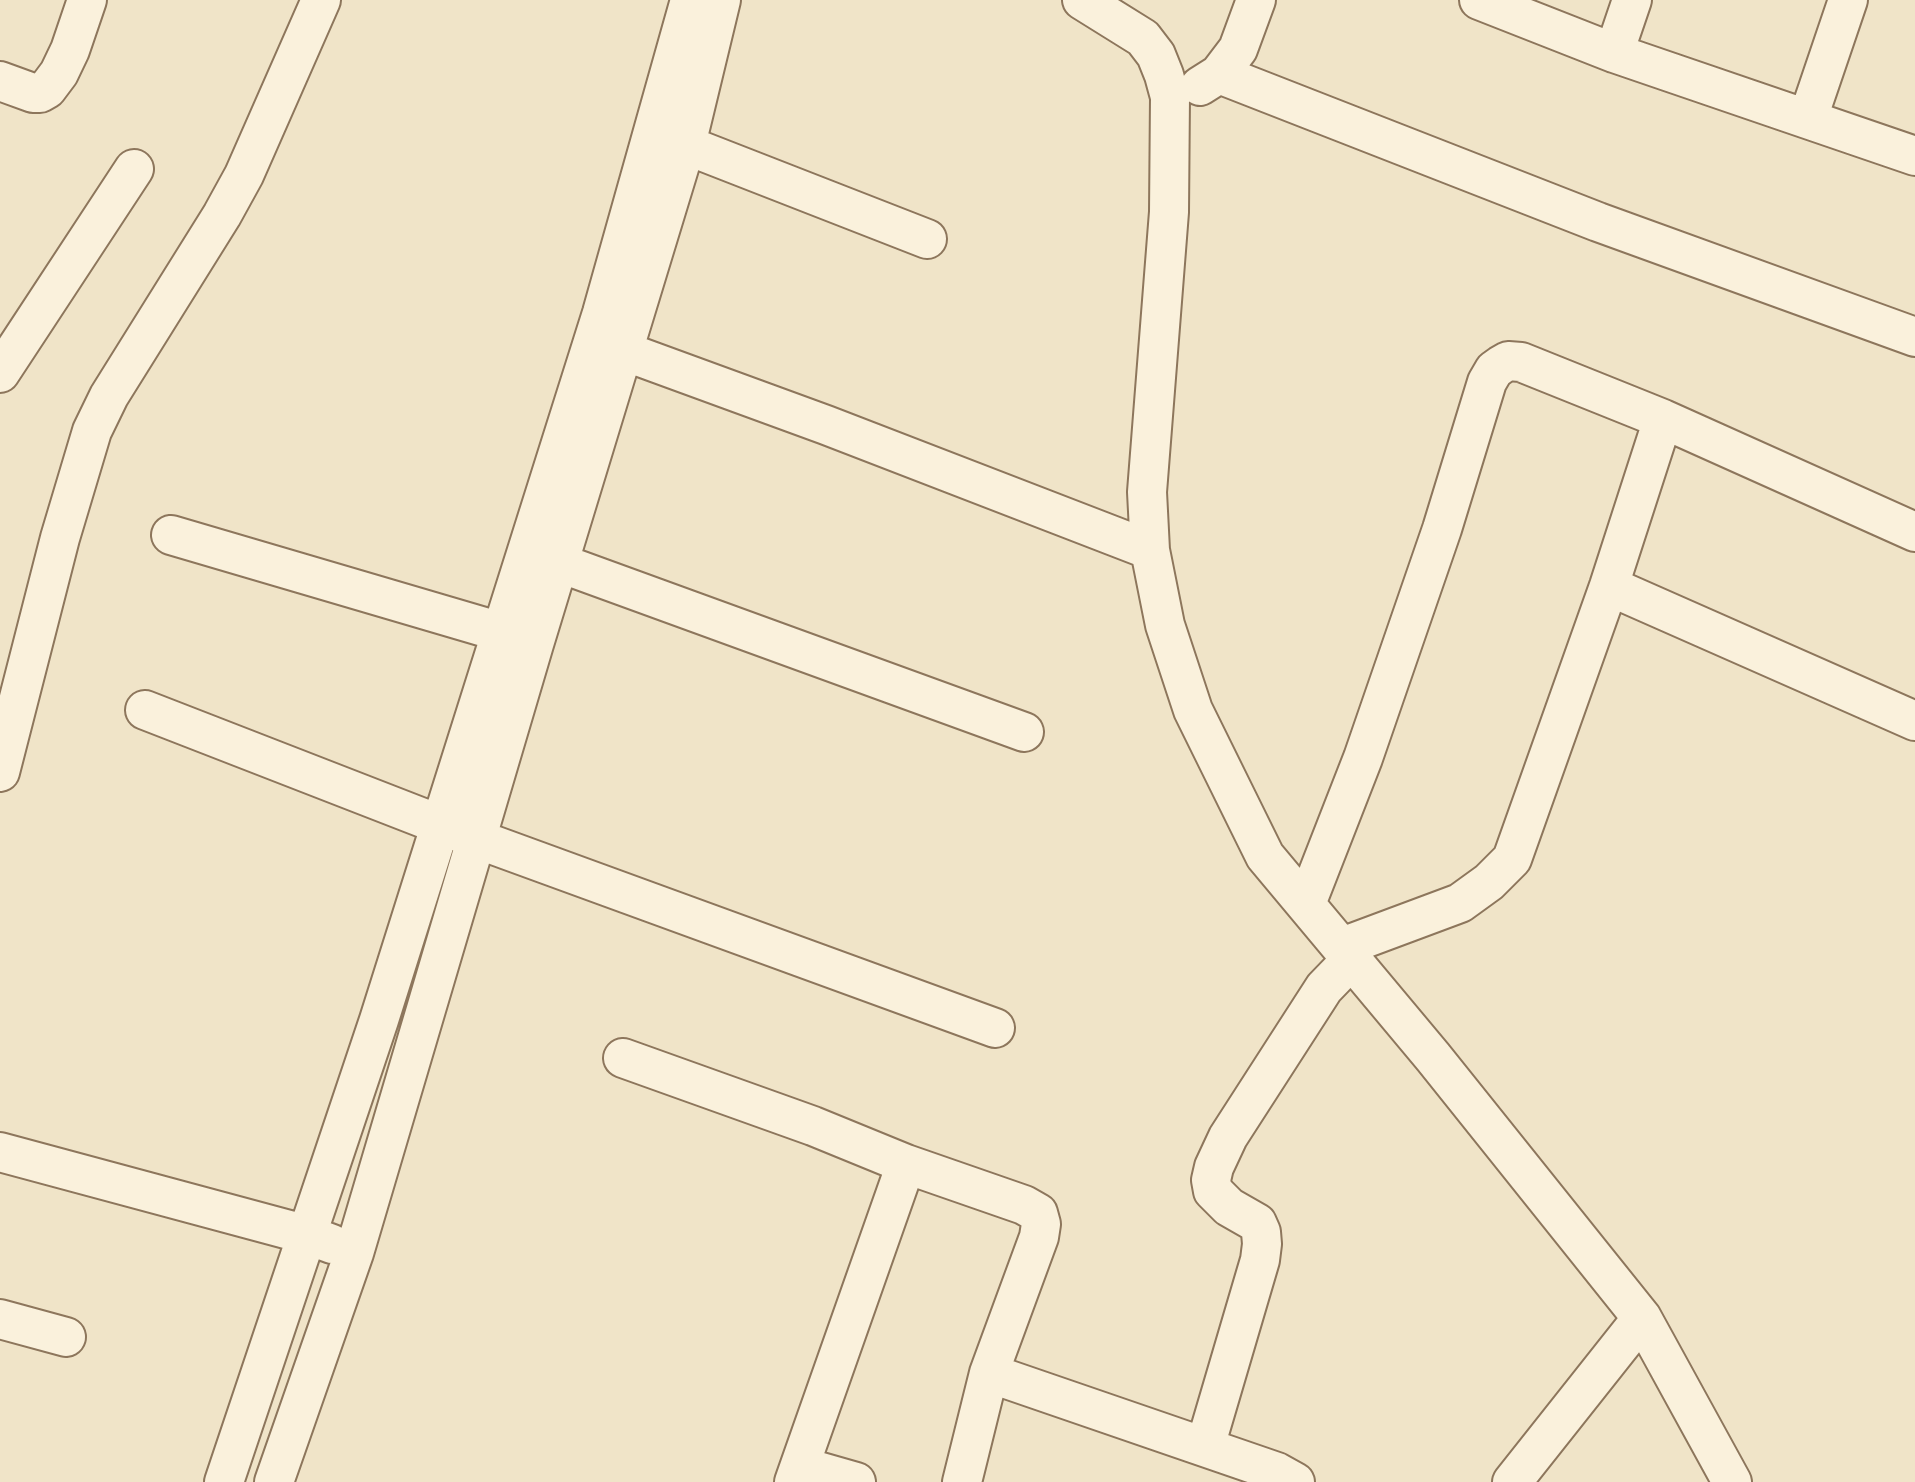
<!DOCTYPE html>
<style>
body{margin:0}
canvas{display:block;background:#f0e4c8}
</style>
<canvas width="1915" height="1482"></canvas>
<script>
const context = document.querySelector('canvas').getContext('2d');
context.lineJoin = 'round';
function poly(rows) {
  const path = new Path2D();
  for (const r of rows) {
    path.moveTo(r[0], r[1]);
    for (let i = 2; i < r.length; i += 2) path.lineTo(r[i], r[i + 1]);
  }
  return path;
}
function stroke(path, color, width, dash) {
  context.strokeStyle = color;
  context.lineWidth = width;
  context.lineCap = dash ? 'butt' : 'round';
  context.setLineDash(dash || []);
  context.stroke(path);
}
const minor = poly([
 [1082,0,1143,38,1156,55,1164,75,1170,97,1169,212,1147,492,1150,550,1165,625,1193,710,1265,856,1433,1057,1642,1318,1732,1482],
 [1479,0,1614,53,1915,156],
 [1614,53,1632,0],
 [1219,74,1598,222,1915,337],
 [0,81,33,93,40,93,47,89,59,73,70,50,87,0],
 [1200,86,1219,74,1238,49,1256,0],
 [1808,118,1848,0],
 [686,145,927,239],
 [599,342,826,425,1150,550],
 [0,373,134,169],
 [171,535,501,632],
 [535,554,1024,732],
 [1609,586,1915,721],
 [145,710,477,839,995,1028],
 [0,772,60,538,92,431,109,396,222,215,244,175,321,0],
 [1306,904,1363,758,1442,529,1487,382,1494,370,1501,365,1508,361,1521,362,1663,419,1915,532],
 [1342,947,1460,903,1489,882,1512,859,1609,586,1663,419],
 [623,1058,813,1126,906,1164,1024,1205,1038,1213,1041,1224,1039,1237,989,1373,962,1482],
 [0,1152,308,1235,332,1244],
 [0,1319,66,1337],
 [989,1373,1277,1472,1295,1482],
 [1205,1447,1260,1260,1262,1244,1261,1232,1257,1223,1229,1207,1213,1191,1211,1180,1214,1167,1228,1137,1324,988,1352,959],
 [800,1466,856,1482],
 [224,1482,379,1020,602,313,690,0],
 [274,1482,354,1253,534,644,686,145,721,0],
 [794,1482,906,1164],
 [1512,1482,1642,1318]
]);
stroke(minor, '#8d765c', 42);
stroke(minor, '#faf1dc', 38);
</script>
